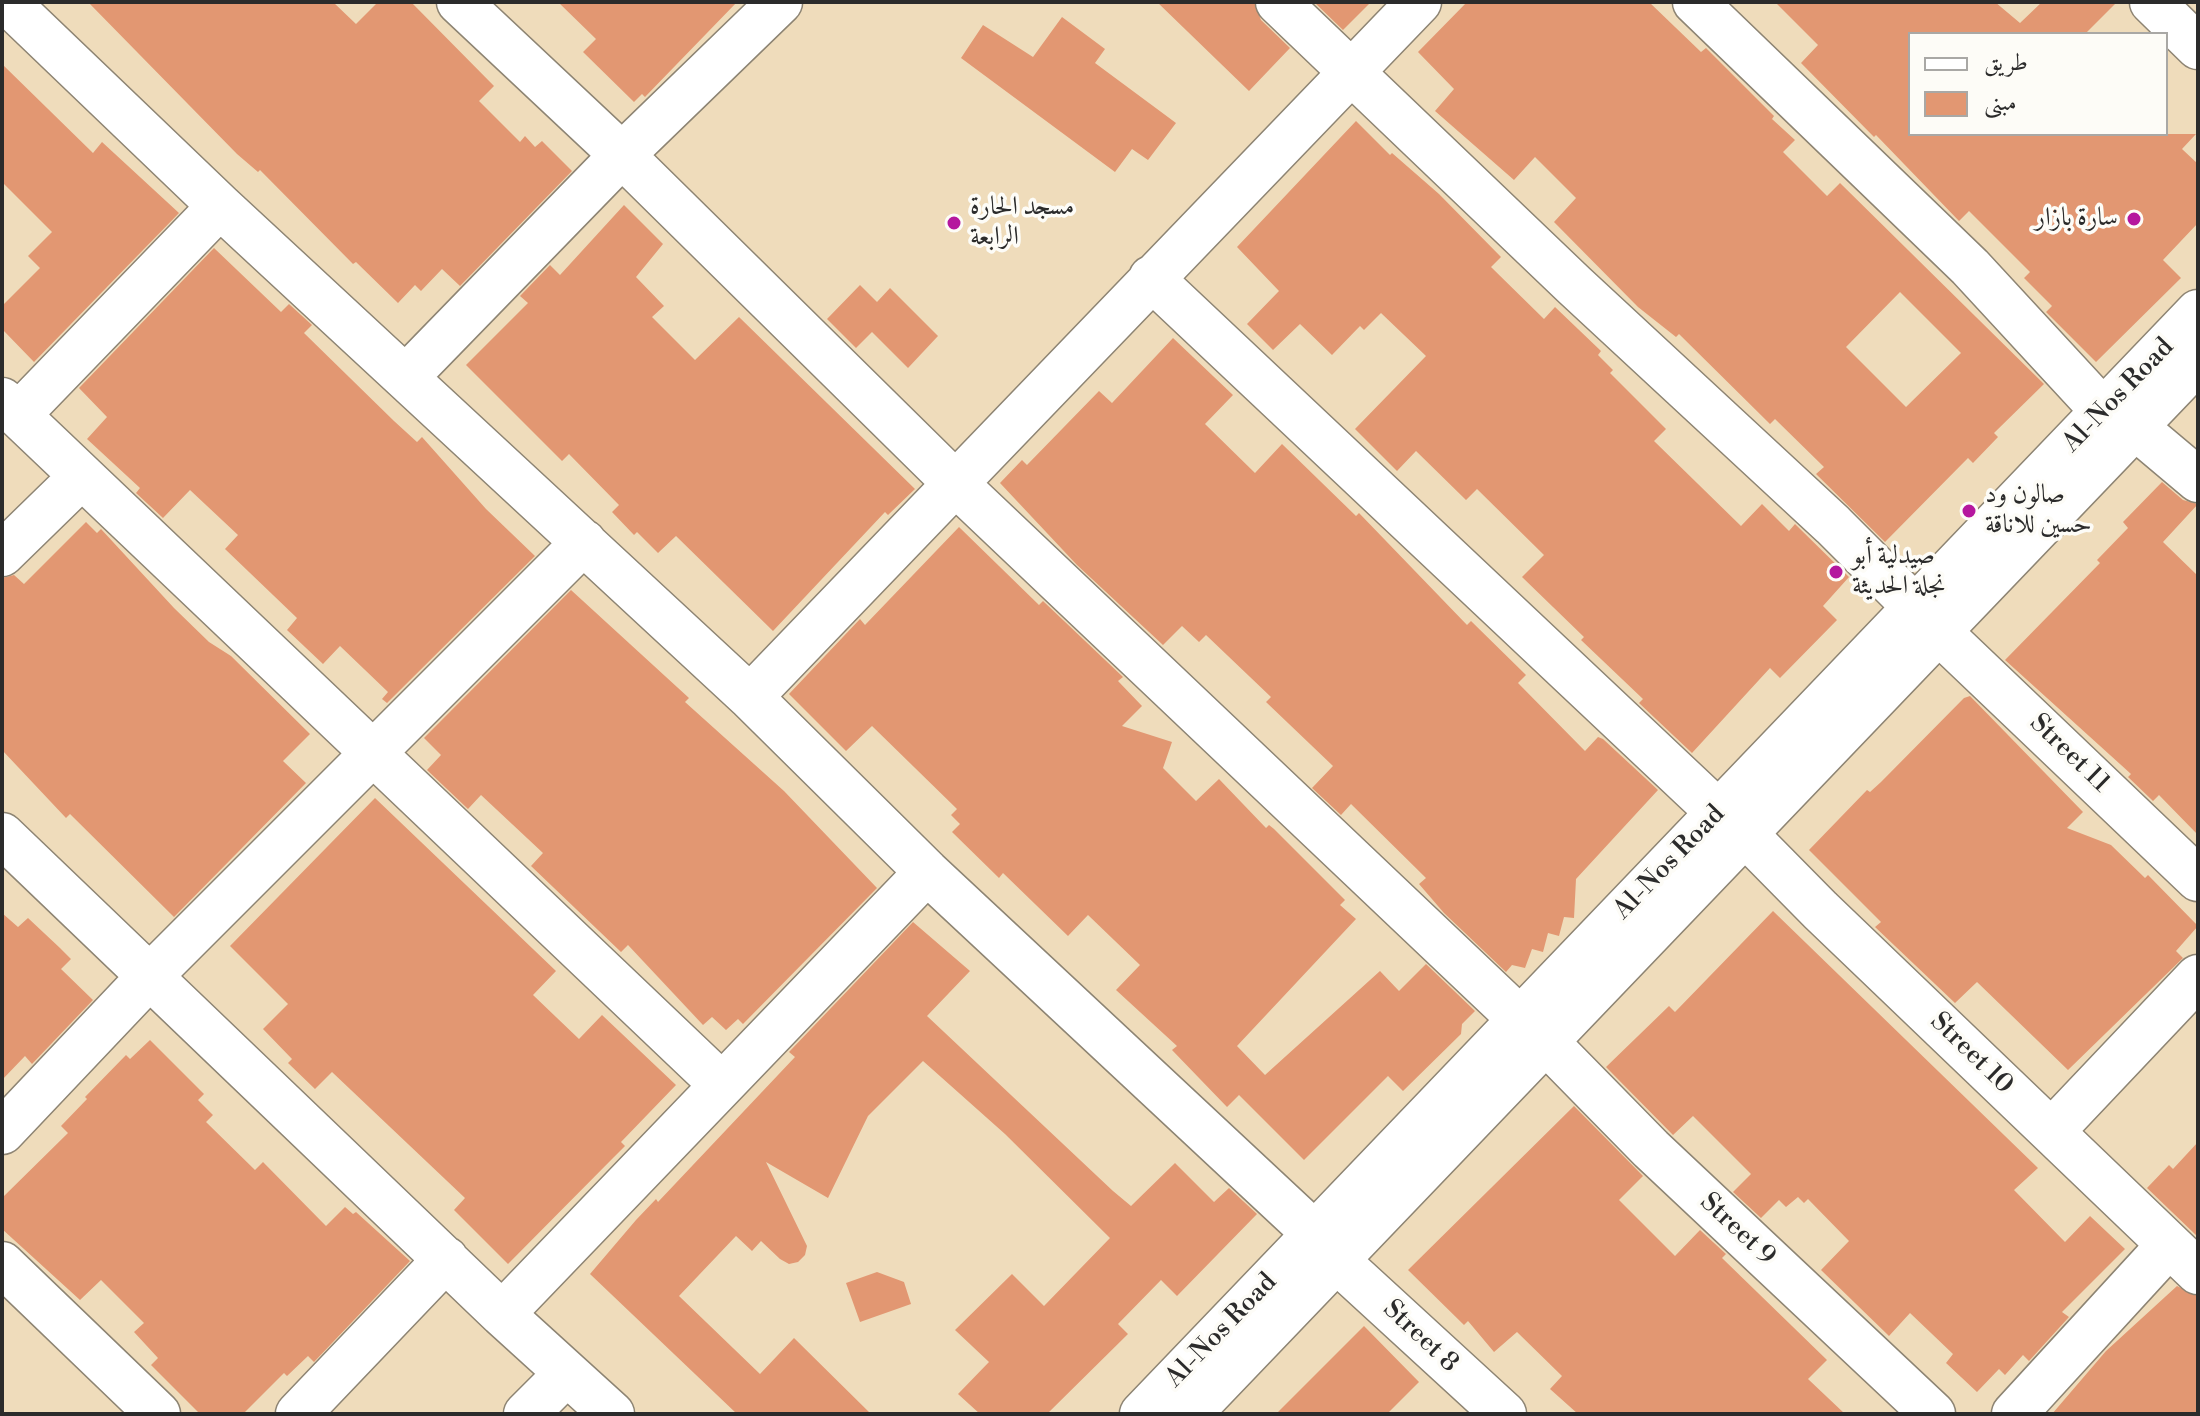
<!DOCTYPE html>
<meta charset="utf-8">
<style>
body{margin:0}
#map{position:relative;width:2200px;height:1416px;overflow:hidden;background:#efdcbb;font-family:"Libre Bodoni",Amiri,serif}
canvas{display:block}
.frame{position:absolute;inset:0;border:4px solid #2b2b2b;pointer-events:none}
.legend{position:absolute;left:1908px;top:32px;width:260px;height:104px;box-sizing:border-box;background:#fdfcf7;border:2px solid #a9a8a5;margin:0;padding:10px 14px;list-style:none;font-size:24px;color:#2b2b2b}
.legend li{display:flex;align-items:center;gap:16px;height:40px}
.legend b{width:40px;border:2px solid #a9a8a5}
</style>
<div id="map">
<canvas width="2200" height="1416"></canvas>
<div class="frame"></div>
<ul class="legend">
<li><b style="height:10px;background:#fff"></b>طريق</li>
<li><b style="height:22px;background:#e29772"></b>مبنى</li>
</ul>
</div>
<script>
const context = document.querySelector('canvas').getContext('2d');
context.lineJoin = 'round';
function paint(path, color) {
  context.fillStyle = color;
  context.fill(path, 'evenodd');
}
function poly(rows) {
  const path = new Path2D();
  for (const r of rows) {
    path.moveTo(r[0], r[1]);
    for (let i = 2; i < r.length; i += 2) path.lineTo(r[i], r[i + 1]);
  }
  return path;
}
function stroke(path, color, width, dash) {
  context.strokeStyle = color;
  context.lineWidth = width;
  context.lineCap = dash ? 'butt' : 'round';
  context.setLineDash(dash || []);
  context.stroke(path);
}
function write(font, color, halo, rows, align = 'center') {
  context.font = font + ' "Libre Bodoni",Amiri,serif';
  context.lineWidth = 7;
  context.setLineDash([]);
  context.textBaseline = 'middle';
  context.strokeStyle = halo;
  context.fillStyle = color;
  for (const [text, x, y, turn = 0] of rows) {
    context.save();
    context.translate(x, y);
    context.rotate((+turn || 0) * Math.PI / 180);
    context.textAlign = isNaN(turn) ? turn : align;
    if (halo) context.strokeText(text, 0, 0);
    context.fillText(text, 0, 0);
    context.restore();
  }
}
const building = poly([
 [88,2,333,2,356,24,378,2,411,2,494,86,479,101,520,142,525,136,535,147,542,141,572,171,460,286,442,269,421,291,415,285,398,303,356,262,353,264,260,170,258,172,237,154],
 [558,2,737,2,645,97,642,94,634,102,583,52,596,39],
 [1157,2,1254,2,1261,20,1290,48,1249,91],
 [1314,2,1371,2,1343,30],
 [1467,2,1649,2,1701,52,1706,48,1774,116,1772,119,1795,140,1783,152,1827,196,1840,183,2044,384,1994,433,1998,437,1973,463,1968,458,1885,542,1816,474,1824,467,1775,419,1770,424,1679,334,1676,337,1638,307,1554,222,1576,198,1535,157,1514,180,1435,111,1454,89,1418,52],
 [1900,292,1961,353,1906,407,1846,347],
 [1775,2,1995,2,2020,23,2042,2,2117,2,2085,34,1910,34,1910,134,2196,134,2182,149,2198,164,2198,223,2163,260,2181,278,2096,362,2046,312,2052,306,2024,278,2030,272,1969,211,1959,221,1876,135,1874,137,1801,63,1818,45],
 [1062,17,1105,49,1095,63,1176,123,1148,160,1132,149,1115,172,961,58,983,25,1033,57],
 [2,64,93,153,102,142,179,213,34,362,2,329,2,306,40,268,28,256,52,232,2,182],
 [1356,121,1390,155,1392,153,1439,194,1501,257,1491,267,1544,319,1555,307,1601,351,1598,355,1613,370,1610,373,1666,429,1654,441,1741,526,1762,504,1789,531,1795,524,1849,577,1823,606,1837,620,1780,678,1770,668,1692,753,1639,703,1643,699,1581,640,1584,637,1522,577,1544,555,1477,489,1466,500,1416,451,1397,471,1355,429,1426,356,1381,313,1364,330,1360,326,1332,355,1300,324,1273,350,1247,324,1279,291,1237,247],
 [624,205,663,244,636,277,664,306,652,317,695,360,739,317,915,489,888,515,885,512,773,631,676,536,658,553,637,532,634,535,612,512,619,505,569,454,562,461,466,365,528,303,520,296,550,265,560,275],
 [214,248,281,312,289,304,312,325,304,333,394,421,417,442,422,437,486,509,535,556,387,703,382,699,388,692,340,646,323,664,287,630,297,618,225,549,238,535,190,490,163,518,136,493,140,488,87,439,107,417,79,388],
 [860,285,877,302,890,288,938,336,908,368,872,332,856,348,827,319],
 [1173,338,1233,395,1205,424,1255,473,1282,444,1356,516,1359,513,1467,625,1471,621,1526,675,1518,683,1585,751,1598,737,1603,739,1658,790,1576,879,1574,918,1564,917,1559,936,1548,933,1543,952,1532,949,1525,968,1512,965,1506,972,1444,913,1419,884,1426,878,1351,804,1341,815,1312,788,1333,766,1266,702,1271,697,1206,635,1199,642,1182,626,1163,645,1077,565,1000,483,1022,460,1027,465,1099,391,1112,403],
 [2162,482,2183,500,2198,504,2163,542,2198,576,2198,835,2159,795,2153,801,2128,777,2131,774,2005,660,2100,563,2097,560,2128,528,2123,522],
 [86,522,97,533,101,529,174,608,209,642,231,656,310,734,283,761,306,783,174,917,70,814,66,818,2,750,2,578,14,575,24,584],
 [959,527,1039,605,1043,601,1123,677,1118,681,1142,706,1122,726,1172,742,1163,768,1196,801,1219,779,1266,828,1269,825,1274,829,1345,900,1340,905,1356,919,1237,1046,1265,1075,1380,971,1399,991,1426,964,1475,1011,1462,1024,1461,1034,1403,1091,1388,1076,1304,1160,1239,1095,1227,1107,1172,1050,1177,1046,1116,990,1140,965,1088,915,1068,936,1003,873,999,878,952,832,960,824,951,815,957,809,872,726,846,751,789,694,860,619,865,625],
 [571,590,689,698,685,702,784,791,877,888,743,1024,738,1019,726,1030,712,1017,703,1025,628,945,621,952,531,866,543,853,481,795,468,809,427,770,441,755,424,738],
 [1970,696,2083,812,2067,828,2111,845,2145,878,2148,875,2198,926,2176,951,2183,958,2068,1070,1977,982,1955,1003,1875,927,1881,922,1809,850,1867,790,1870,792,1881,782,1964,698],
 [375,798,556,971,533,995,579,1039,602,1015,676,1085,621,1142,625,1146,614,1157,508,1264,454,1210,465,1198,332,1072,315,1089,288,1063,292,1059,263,1029,288,1004,230,946],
 [1773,911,2038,1168,2014,1190,2065,1242,2090,1216,2125,1249,2062,1312,2069,1317,2029,1361,2023,1355,2005,1375,1999,1369,1977,1392,1946,1363,1953,1354,1910,1313,1889,1336,1821,1270,1849,1241,1808,1199,1804,1203,1798,1197,1786,1207,1779,1200,1761,1218,1733,1192,1751,1174,1693,1116,1673,1135,1606,1067,1669,1006,1675,1012],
 [2,913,18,927,28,918,60,948,71,959,61,969,93,1000,32,1064,25,1056,2,1080],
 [913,922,970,971,927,1016,1113,1191,1131,1206,1175,1163,1214,1202,1229,1188,1257,1214,1177,1296,1161,1280,1118,1324,1128,1334,1047,1414,980,1414,958,1394,989,1362,955,1330,1012,1274,1044,1306,1110,1238,1005,1134,923,1061,868,1116,828,1198,766,1162,807,1246,805,1255,798,1262,789,1264,780,1259,761,1241,752,1251,736,1236,679,1296,760,1374,794,1338,871,1414,737,1414,590,1274,636,1220,656,1199,658,1202,795,1057,789,1052],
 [150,1040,204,1094,198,1100,213,1115,206,1122,255,1170,263,1162,326,1226,345,1207,353,1214,356,1212,410,1261,314,1362,308,1356,287,1376,284,1373,243,1414,200,1414,151,1365,158,1358,134,1332,144,1323,101,1280,80,1300,2,1229,2,1198,68,1133,61,1126,87,1099,85,1097,126,1055,130,1059],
 [1574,1106,1643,1176,1619,1200,1675,1256,1700,1230,1726,1254,1722,1258,1827,1360,1808,1379,1845,1414,1578,1414,1550,1389,1562,1376,1517,1332,1494,1352,1468,1321,1464,1325,1408,1270],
 [2198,1142,2198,1237,2147,1188,2169,1165,2173,1169],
 [877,1272,904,1282,911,1304,860,1322,846,1283],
 [2177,1286,2198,1296,2198,1414,2052,1414,2106,1351],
 [1364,1326,1419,1382,1387,1414,1276,1414]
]);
const minor = poly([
 [7,2,220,206,750,697,927,872,1315,1234],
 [459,2,622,155,957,485,1521,1020],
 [1278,2,1574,285,1833,525,1914,606],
 [1695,2,1970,267,2104,412],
 [2152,2,2198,47],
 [1151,278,1719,813],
 [407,376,622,155,780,2],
 [2,400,721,1084],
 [19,414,220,206],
 [2135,427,2198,480],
 [2,554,81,477],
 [1939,632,2198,879],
 [750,697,1419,2],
 [1745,834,1820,910,2198,1272],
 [2,835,502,1314,612,1414],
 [1546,1042,1651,1149,1933,1414],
 [2052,1131,2198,977],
 [2,1132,148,978,584,542],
 [1335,1259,1504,1414],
 [2,1264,158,1414],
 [502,1314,927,872],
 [298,1414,446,1259],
 [526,1414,567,1373],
 [2014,1414,2169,1245]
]);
const secondary = poly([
 [1142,1414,2198,312],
 [1189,1414,2198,361]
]);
const markers = [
 [2134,219,8,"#b5179e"],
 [954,223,8,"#b5179e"],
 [1969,511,8,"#b5179e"],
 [1836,572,8,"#b5179e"]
];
const poiNames = [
 ["مسجد الحارة",970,208],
 ["الرابعة",970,238],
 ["سارة بازار",2118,219,"right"],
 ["صالون ود",1985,496],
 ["حسين للاناقة",1985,526],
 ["صيدلية أبو",1852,557],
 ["نجلة الحديثة",1852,587]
];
const streetNames = [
 ["Al-Nos Road",2119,396,-46],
 ["Street 11",2069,754,44],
 ["Al-Nos Road",1670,863,-46],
 ["Street 10",1971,1054,44],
 ["Street 9",1737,1230,43],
 ["Al-Nos Road",1222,1331,-46],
 ["Street 8",1420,1337,43]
];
paint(building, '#e29772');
stroke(minor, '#8d8473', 47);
stroke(secondary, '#8d8473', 47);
stroke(minor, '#fff', 44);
stroke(secondary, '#fff', 44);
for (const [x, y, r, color] of markers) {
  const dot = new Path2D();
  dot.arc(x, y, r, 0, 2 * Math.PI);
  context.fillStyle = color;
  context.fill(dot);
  stroke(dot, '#fdfcf7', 3);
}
write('26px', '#2b2b2b', '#fdfcf7', poiNames, 'left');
write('26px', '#2b2b2b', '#fdfcf7', streetNames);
</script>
